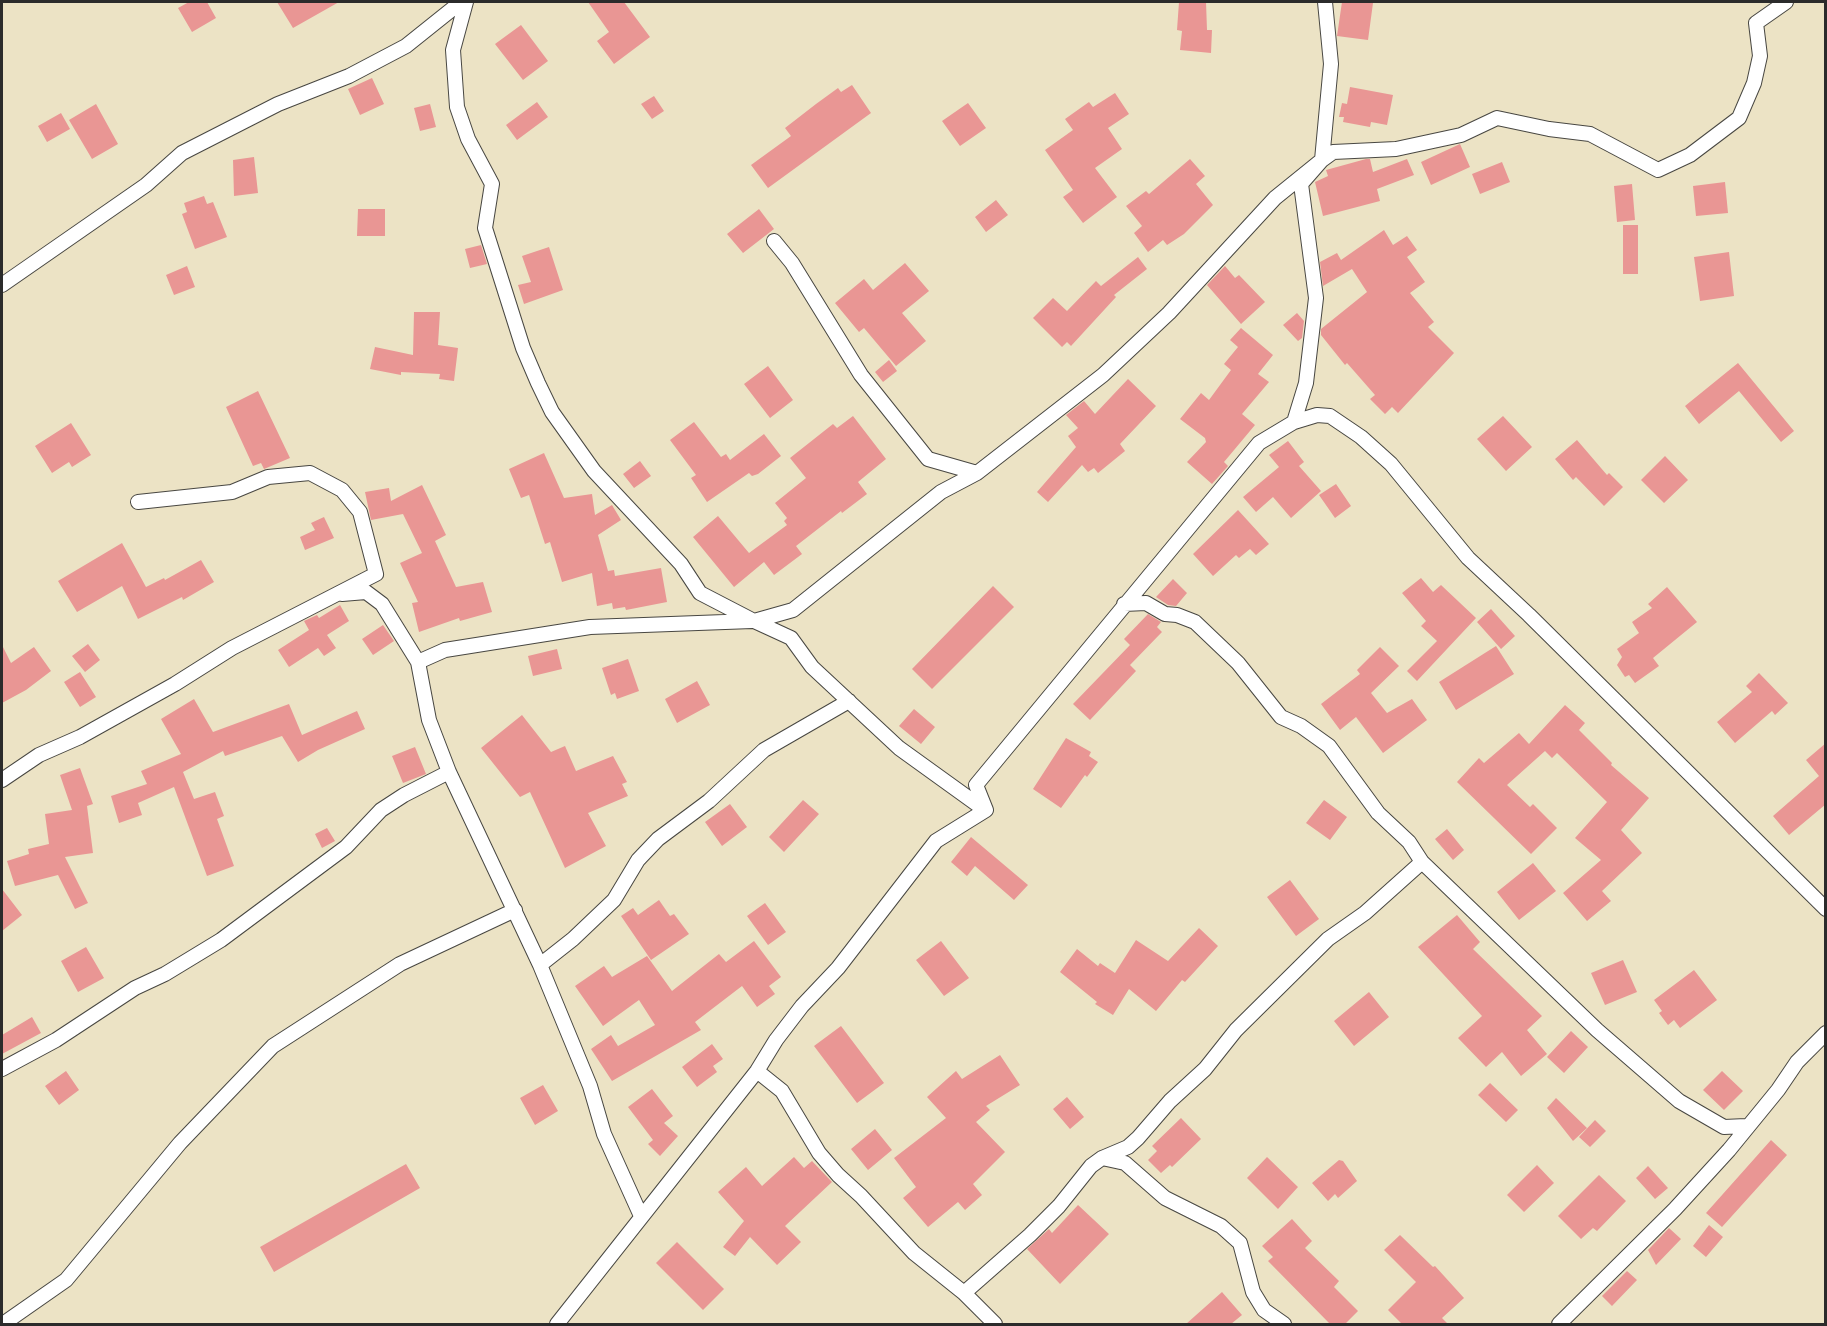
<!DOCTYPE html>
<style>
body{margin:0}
#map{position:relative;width:1827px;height:1326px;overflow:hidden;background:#ece3c5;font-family:Itim,sans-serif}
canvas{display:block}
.frame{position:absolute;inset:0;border:3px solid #2b2b2b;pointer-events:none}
</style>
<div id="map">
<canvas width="1827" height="1326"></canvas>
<div class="frame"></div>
</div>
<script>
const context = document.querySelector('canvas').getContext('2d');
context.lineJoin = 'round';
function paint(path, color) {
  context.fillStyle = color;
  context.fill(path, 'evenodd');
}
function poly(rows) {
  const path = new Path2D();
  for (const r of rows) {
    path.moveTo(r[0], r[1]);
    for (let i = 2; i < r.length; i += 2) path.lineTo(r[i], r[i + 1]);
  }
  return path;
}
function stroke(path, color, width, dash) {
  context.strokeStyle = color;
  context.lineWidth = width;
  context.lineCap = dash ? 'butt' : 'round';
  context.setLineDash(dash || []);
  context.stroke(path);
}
const building = poly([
 [189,2,207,2,216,18,192,32,178,8],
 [277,2,339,2,293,28],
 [588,2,624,2,650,37,614,64,597,41,609,32],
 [1179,2,1206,2,1207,30,1212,30,1211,53,1180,50,1182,31,1177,30],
 [1342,2,1373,3,1368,40,1337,36],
 [521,25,548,61,523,80,495,44],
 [372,78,384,104,360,115,348,89],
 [852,85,871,113,768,188,751,165,791,136,785,128,816,104,838,88,841,92],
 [1350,87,1393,95,1387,125,1371,122,1370,127,1343,122,1344,117,1339,117,1342,103,1347,104],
 [1115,93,1129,114,1108,128,1122,149,1095,168,1117,197,1083,223,1063,197,1073,190,1045,150,1073,130,1065,119,1089,102,1093,107],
 [654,96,664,111,652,119,641,104],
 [537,102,548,117,517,140,506,125],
 [968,103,986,128,960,146,942,121],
 [96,104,118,144,92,159,69,120],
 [430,104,436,127,420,131,414,108],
 [61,113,70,129,47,142,38,126],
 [1460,144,1470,167,1431,185,1421,162],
 [254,157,258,193,234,196,233,160],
 [1190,159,1205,176,1196,184,1213,205,1184,234,1167,245,1163,240,1148,252,1134,233,1142,226,1126,206,1146,191,1149,194],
 [1366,159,1370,159,1373,172,1407,159,1414,175,1377,189,1380,201,1323,216,1315,182,1328,176,1326,170],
 [1502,162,1510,182,1480,194,1472,174],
 [1725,182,1728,213,1696,216,1693,186],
 [1632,184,1635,220,1617,222,1614,186],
 [204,196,207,204,213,202,227,237,195,249,182,214,187,212,184,203],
 [996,200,1008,215,986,232,975,217],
 [358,209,385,209,385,236,357,236],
 [759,209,774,229,743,253,727,234],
 [1623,225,1638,225,1638,274,1623,274],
 [1384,230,1393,245,1407,236,1417,250,1407,257,1425,282,1410,293,1434,322,1428,327,1454,353,1398,413,1392,407,1385,414,1370,399,1375,395,1347,363,1345,365,1321,335,1321,329,1367,292,1352,269,1323,286,1320,262,1337,253,1341,260],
 [481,245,487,264,470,268,465,249],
 [549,247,563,290,524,304,518,285,531,282,522,256],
 [1729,252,1734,296,1700,301,1694,257],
 [1138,257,1147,269,1114,295,1116,297,1071,346,1067,342,1062,347,1033,318,1053,298,1067,311,1096,281,1101,286],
 [905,263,929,291,902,313,926,341,896,366,864,328,859,332,835,303,864,279,873,290],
 [187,266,195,287,174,295,166,275],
 [1225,266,1235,278,1239,275,1265,302,1241,324,1207,285],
 [414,312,440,312,438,345,458,348,454,381,439,379,440,374,401,372,401,375,370,369,375,347,413,355],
 [1297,313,1304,321,1302,338,1298,341,1283,325],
 [1241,328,1273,355,1258,374,1269,382,1242,414,1255,425,1224,462,1228,466,1212,484,1187,462,1206,442,1205,438,1180,419,1201,393,1209,400,1231,370,1224,364,1238,347,1230,340],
 [889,360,897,371,883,382,875,372],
 [1738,363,1794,431,1781,442,1739,391,1699,424,1685,406],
 [768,366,793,400,770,418,744,384],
 [1128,379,1156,406,1120,444,1125,451,1098,473,1094,468,1088,472,1082,465,1048,502,1037,492,1076,447,1068,436,1078,428,1066,415,1084,401,1095,414],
 [258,391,290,458,264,469,261,463,253,466,226,407],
 [853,416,886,459,858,482,867,494,842,513,841,511,796,546,802,554,774,575,764,562,734,587,693,537,718,516,749,553,787,525,784,521,787,518,775,503,806,478,790,458,833,424,837,428],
 [1503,416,1532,447,1506,471,1477,439],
 [694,422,721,457,726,454,730,460,764,434,781,456,758,474,752,476,749,473,707,502,691,478,696,475,670,440],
 [71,423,91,455,72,467,69,462,52,473,35,446],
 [1577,440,1607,475,1609,473,1623,487,1604,506,1576,477,1573,480,1555,459],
 [1288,441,1304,462,1299,466,1321,491,1291,518,1273,497,1256,512,1243,497,1279,467,1269,455],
 [544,453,564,498,592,494,595,515,612,505,621,520,598,535,608,571,614,570,615,576,661,568,667,602,626,610,625,607,613,609,612,603,597,606,592,573,562,582,550,542,545,544,529,495,521,498,509,469],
 [1665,456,1688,480,1664,503,1641,480],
 [640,461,651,476,634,488,623,474],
 [1336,484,1351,506,1335,518,1319,495],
 [422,485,446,535,435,541,456,587,483,582,492,612,460,621,459,618,419,632,412,603,418,602,400,563,422,553,403,514,371,520,365,492,389,488,391,501],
 [1238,510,1269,544,1256,555,1250,549,1239,558,1236,555,1213,576,1193,554],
 [324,517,334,538,305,550,300,537,315,530,311,523],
 [122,543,146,587,164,578,165,580,201,560,214,582,183,600,182,597,138,619,122,586,77,612,58,581],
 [1421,578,1433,592,1441,585,1476,618,1417,681,1407,671,1437,641,1421,626,1426,621,1402,593],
 [1173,579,1187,593,1176,606,1168,605,1156,597],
 [993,586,1014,607,932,689,912,669],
 [1667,587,1697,622,1653,658,1659,666,1635,683,1629,675,1625,677,1617,665,1622,657,1617,649,1639,633,1632,622,1652,608,1648,604],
 [340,605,349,621,327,635,336,648,324,656,318,648,289,667,278,650,309,630,304,621,317,615,319,618],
 [1491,609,1515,636,1501,649,1477,622],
 [1148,614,1161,622,1157,627,1162,632,1130,665,1136,671,1090,720,1073,704,1130,645,1124,639],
 [383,625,394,641,373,655,362,639],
 [88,644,100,660,85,672,72,656],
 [2,645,11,663,34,647,51,671,26,690,2,703],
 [1496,646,1514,674,1456,710,1439,682],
 [1380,647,1399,666,1371,693,1387,713,1412,699,1427,720,1383,753,1356,717,1340,730,1321,704,1360,674,1357,670],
 [557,649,562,669,533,676,528,656],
 [628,659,639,691,617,699,615,693,611,695,602,668],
 [80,672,96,697,80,707,64,682],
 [1759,673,1788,703,1775,715,1772,711,1735,743,1717,722,1752,692,1746,686],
 [697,681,710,705,677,723,665,699],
 [194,699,213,732,289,704,302,735,357,711,365,729,318,750,298,762,282,736,225,756,223,751,183,772,194,799,215,792,224,816,217,819,234,866,207,876,174,787,138,803,142,815,119,823,111,796,147,784,141,771,181,754,161,719],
 [1565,705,1585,723,1579,730,1612,763,1611,765,1649,798,1621,830,1642,853,1602,891,1611,901,1587,921,1563,893,1601,860,1575,838,1607,802,1557,753,1552,758,1545,751,1507,785,1530,807,1533,804,1557,828,1531,854,1457,782,1479,758,1484,763,1519,733,1529,744],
 [914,709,935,727,921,744,899,726],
 [522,715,551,752,565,746,576,771,613,756,627,782,622,784,628,796,588,813,606,846,565,868,530,792,520,797,481,748],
 [1066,738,1091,752,1089,756,1098,762,1087,777,1085,775,1061,808,1033,789],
 [1826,743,1826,804,1789,835,1773,816,1819,776,1806,760],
 [415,747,426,774,403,783,392,756],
 [80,768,93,804,87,806,93,853,65,857,88,903,75,909,58,875,15,886,7,861,29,854,28,849,49,844,45,814,72,810,60,775],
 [803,800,819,814,784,852,769,837],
 [1324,800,1347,817,1330,840,1306,823],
 [730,804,747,827,722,846,705,822],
 [327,828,335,841,322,848,315,834],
 [1447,829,1464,850,1453,860,1435,839],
 [971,837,1028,885,1014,900,975,866,967,876,951,862],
 [1533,863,1556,891,1519,920,1497,892],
 [1290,880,1319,919,1296,936,1267,897],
 [2,889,22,915,2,931],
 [659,900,670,916,674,914,689,934,651,960,621,916,633,908,638,915],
 [765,903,786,932,768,945,747,916],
 [1457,915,1480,942,1473,949,1542,1016,1527,1030,1547,1054,1521,1076,1502,1052,1486,1067,1458,1038,1482,1016,1418,947],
 [1199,928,1218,946,1185,982,1182,980,1156,1011,1129,989,1113,1015,1095,1004,1097,1002,1060,972,1077,949,1098,966,1100,963,1115,973,1136,940,1168,961],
 [754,941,781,977,769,986,775,994,757,1007,742,986,695,1022,701,1030,612,1081,591,1049,611,1035,618,1046,655,1025,639,1000,603,1026,575,986,604,966,612,977,647,956,672,991,719,954,726,962],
 [941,941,969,978,944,996,916,960],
 [86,947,104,978,78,992,61,961],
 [1623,960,1637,992,1605,1005,1591,973],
 [1694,970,1717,1000,1680,1028,1674,1020,1668,1025,1659,1013,1662,1011,1654,1000],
 [1369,992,1389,1017,1354,1046,1334,1021],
 [32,1017,41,1033,2,1054,2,1035],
 [841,1026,884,1083,857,1103,814,1046],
 [1571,1031,1588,1047,1564,1073,1547,1057],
 [712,1044,723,1059,713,1066,717,1072,697,1087,682,1067],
 [1000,1055,1020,1085,986,1106,990,1110,976,1122,1005,1152,973,1184,982,1195,965,1210,958,1202,928,1227,903,1198,916,1187,894,1158,946,1118,927,1097,956,1071,962,1079],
 [66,1071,79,1090,59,1105,45,1086],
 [1722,1071,1743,1091,1724,1110,1703,1090],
 [1490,1083,1518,1110,1506,1122,1478,1095],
 [543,1085,558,1111,535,1125,520,1098],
 [652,1089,673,1116,664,1123,678,1136,660,1156,648,1144,653,1140,628,1107],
 [1067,1097,1084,1117,1070,1129,1053,1109],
 [1556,1098,1587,1128,1573,1141,1547,1108],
 [1181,1118,1201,1139,1172,1167,1170,1165,1161,1173,1148,1160,1157,1151,1152,1146],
 [1595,1120,1606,1131,1590,1147,1579,1137],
 [875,1129,892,1150,868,1170,851,1149],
 [1771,1140,1787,1155,1722,1227,1706,1213],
 [794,1157,804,1168,812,1161,832,1182,785,1226,801,1242,777,1265,750,1237,735,1256,723,1247,744,1221,718,1192,746,1167,762,1186],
 [1267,1157,1298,1187,1278,1209,1247,1178],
 [1339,1160,1343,1161,1357,1181,1338,1198,1335,1194,1328,1201,1312,1183],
 [406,1164,420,1188,274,1272,260,1247],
 [1537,1165,1554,1183,1524,1212,1507,1195],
 [1648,1166,1668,1188,1655,1199,1636,1178],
 [1599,1175,1626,1201,1597,1231,1593,1228,1581,1239,1558,1216],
 [1078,1205,1109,1234,1060,1284,1027,1249,1049,1229,1052,1233],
 [1292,1219,1312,1241,1305,1248,1339,1281,1334,1287,1358,1311,1345,1324,1330,1324,1268,1261,1273,1257,1262,1246],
 [1709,1225,1723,1237,1706,1257,1693,1246],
 [1669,1228,1681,1239,1656,1265,1648,1250],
 [1400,1235,1433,1267,1435,1266,1464,1298,1442,1318,1448,1324,1402,1324,1388,1310,1416,1282,1384,1250],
 [677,1242,724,1289,703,1310,656,1263],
 [1627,1271,1637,1280,1612,1306,1602,1296],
 [1222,1292,1242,1315,1231,1324,1186,1324]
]);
const street = poly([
 [466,2,453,50,457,107,468,139,492,184,485,228,523,348,538,383,552,412,594,471,681,564,700,593,754,621],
 [774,241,792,263,861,375,928,459,977,473],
 [2,285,146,185,182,153,278,104,349,76,406,46,461,2],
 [1294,422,1306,383,1316,298,1301,184,1322,160,1333,152,1396,149,1461,135,1497,118,1549,129,1590,134,1658,170,1690,155,1739,118,1754,83,1760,56,1756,23,1786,2],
 [342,594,366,592,382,604,418,662,429,720,449,772,540,965,590,1086,604,1134,641,1216],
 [1124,604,1146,603,1165,614,1177,615,1195,622,1238,663,1281,717,1301,726,1329,746,1378,813,1409,842,1422,862,1597,1030,1679,1101,1724,1127,1746,1126],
 [418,662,445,650,590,627,752,621],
 [2,780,39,755,80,737,175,684,232,648,376,574,360,512,342,490,310,473,268,477,232,492,138,502],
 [985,810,899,748,812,667,791,638,754,621,793,610,941,492,977,473,1103,375,1169,313,1275,198,1322,160,1331,64,1325,2],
 [540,965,573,939,614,900,638,860,658,839,709,801,764,750,849,701],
 [2,1069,56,1040,135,988,165,974,221,940,346,847,381,810,404,795,449,772],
 [757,1071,782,1091,819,1153,838,1175,861,1196,914,1253,964,1293,995,1324],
 [1102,1158,1125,1163,1165,1198,1221,1226,1240,1243,1253,1292,1264,1310,1284,1324],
 [964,1293,1030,1235,1059,1206,1091,1166,1102,1158,1128,1147,1138,1138,1170,1101,1205,1069,1236,1030,1328,939,1365,913,1422,862],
 [3,1324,66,1280,180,1143,273,1046,400,964,515,910],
 [557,1324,757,1071,776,1040,802,1006,838,968,936,841,986,810,976,785,1259,443,1294,422,1317,415,1330,416,1361,437,1391,464,1468,558,1529,615,1826,909],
 [1559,1324,1675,1209,1729,1150,1778,1090,1797,1062,1826,1033]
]);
paint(building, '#e99694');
stroke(street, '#484742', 16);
stroke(street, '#fff', 14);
</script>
